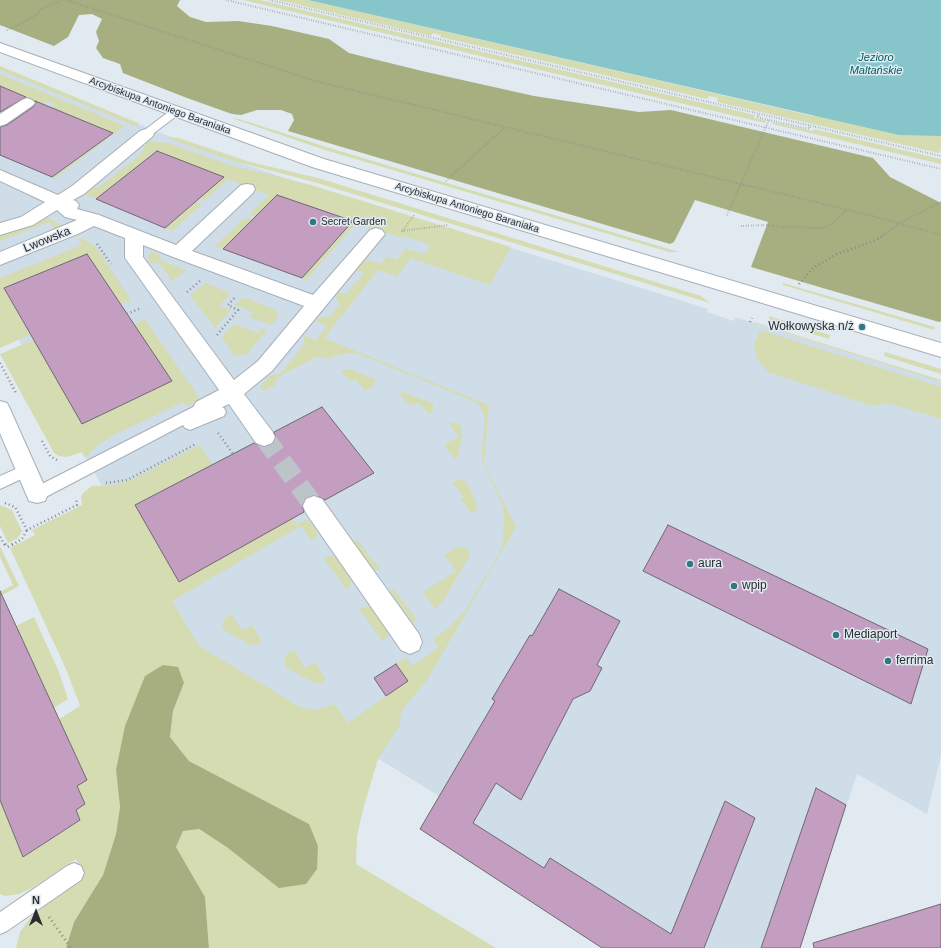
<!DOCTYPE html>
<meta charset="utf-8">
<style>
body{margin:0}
#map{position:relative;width:941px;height:948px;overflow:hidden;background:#e1eaf1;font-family:Arial,sans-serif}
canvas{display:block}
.north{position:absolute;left:16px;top:892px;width:40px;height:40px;-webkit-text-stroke:3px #e1eaf1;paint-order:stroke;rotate:0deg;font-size:11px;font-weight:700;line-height:16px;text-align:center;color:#2a2d30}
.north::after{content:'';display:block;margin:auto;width:14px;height:18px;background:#2a2d30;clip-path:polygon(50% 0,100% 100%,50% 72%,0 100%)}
</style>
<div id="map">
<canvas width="941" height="948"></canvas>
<div class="north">N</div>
</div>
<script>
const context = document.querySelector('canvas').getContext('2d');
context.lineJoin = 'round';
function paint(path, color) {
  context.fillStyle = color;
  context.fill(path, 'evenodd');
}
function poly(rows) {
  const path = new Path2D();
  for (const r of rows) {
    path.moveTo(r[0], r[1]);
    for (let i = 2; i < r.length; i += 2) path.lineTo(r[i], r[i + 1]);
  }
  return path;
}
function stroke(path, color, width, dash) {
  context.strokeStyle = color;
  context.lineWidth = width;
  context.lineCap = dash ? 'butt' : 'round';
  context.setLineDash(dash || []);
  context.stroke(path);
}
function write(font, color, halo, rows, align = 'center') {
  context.font = font + ' Arial,sans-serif';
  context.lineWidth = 3;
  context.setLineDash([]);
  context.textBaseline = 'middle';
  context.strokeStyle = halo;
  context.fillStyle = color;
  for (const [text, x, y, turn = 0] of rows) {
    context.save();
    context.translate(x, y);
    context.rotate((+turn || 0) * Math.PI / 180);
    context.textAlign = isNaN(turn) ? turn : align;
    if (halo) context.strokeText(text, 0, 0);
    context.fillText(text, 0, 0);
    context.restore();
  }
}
const built = poly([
 [0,68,203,150,306,185,648,290,708,309,707,312,734,321,735,317,941,382,941,756,927,814,857,774,800,948,602,948,420,829,439,796,192,644,0,307]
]);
const green = poly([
 [243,0,260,0,755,115,754,118,766,120,765,123],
 [278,0,308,0,813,116,831,115,941,132,941,150,939,153,717,102,718,98,709,96,707,99,440,37,441,35,433,33,431,36],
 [0,66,138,123,138,127,0,70],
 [0,74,123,125,123,127,57,177,51,179,113,133,54,108,28,125,55,104,48,101,42,105,15,94,13,92,0,86],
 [231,118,239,119,336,150,679,252,669,252,325,150],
 [773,122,813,131,814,129,941,159,941,164,772,124],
 [164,137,178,138,250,162,318,178,701,296,710,303,314,182,230,160],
 [148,141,168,143,227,164,311,185,511,247,490,285,411,258,397,277,378,270,324,338,489,405,484,464,516,527,427,680,401,712,400,725,378,759,364,806,357,836,356,864,496,948,209,948,205,897,176,847,183,831,198,829,228,848,309,824,189,761,170,737,173,711,184,683,116,770,120,807,116,834,103,875,74,922,66,948,16,948,20,932,30,918,43,907,80,881,82,873,76,859,34,887,19,894,5,896,0,894,0,800,23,857,80,820,76,810,85,804,77,786,87,779,59,719,80,706,66,669,10,548,35,535,32,530,82,505,81,496,84,492,92,486,114,485,133,479,200,445,212,464,135,505,179,582,292,518,296,525,308,519,317,531,317,536,312,541,301,526,172,601,199,646,300,707,309,709,318,709,335,704,348,723,408,681,396,664,406,657,412,666,439,647,433,639,450,627,464,612,499,554,503,541,504,514,501,502,483,464,482,453,485,420,484,414,478,403,361,355,353,353,336,355,329,359,317,357,278,377,274,386,263,391,260,387,269,376,281,373,305,343,303,335,316,340,327,326,315,321,321,317,329,317,340,304,336,300,337,294,339,292,346,294,364,273,357,270,366,259,381,264,387,256,397,260,406,248,424,254,431,245,404,236,402,238,356,223,306,280,302,278,353,220,277,195,256,217,249,214,269,195,228,179,205,200,199,198,223,177,157,151,96,199,84,194,91,186,97,188,134,160,139,156],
 [196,202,202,204,172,231,165,228],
 [245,217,252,220,223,249,215,246],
 [48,218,64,226,55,230,49,222,0,241,0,235],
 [76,235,95,246,131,300,121,304,87,254,4,288,30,335,0,348,0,278,82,245],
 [152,252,159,254,162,261,187,270,172,281,160,264,149,262,148,256],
 [205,283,231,293,219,306,231,310,215,328,190,295],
 [783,283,935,327,934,330,783,285],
 [243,297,276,310,278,313,277,318,271,325,249,317,253,312,235,305],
 [769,316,830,335,829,339,770,321],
 [145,319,200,399,186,406,183,402,112,436,98,445,85,458,82,452,67,457,59,456,54,453,0,354,33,340,82,424,172,381,134,324],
 [754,322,941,380,941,382,754,323],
 [234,324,258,333,262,328,267,330,247,354,237,356,234,355,222,337],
 [760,330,941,387,941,419,887,403,873,406,768,372,757,359,754,346],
 [885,352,941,369,941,374,884,356],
 [345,369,350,369,374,379,375,381,375,385,365,391,356,380,351,382,341,371],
 [402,392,430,402,433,404,433,411,429,414,418,402,410,406,399,393],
 [453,422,458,423,462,429,459,455,455,459,444,445,459,436,449,424],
 [457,480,462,480,467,482,477,504,476,511,472,513,460,499,464,497,452,483],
 [0,505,12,510,22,531,18,538,8,543,0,526],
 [357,539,368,554,380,569,375,571,354,542],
 [0,546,19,586,2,595,0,592,13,585,0,557],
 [457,547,467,548,470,553,469,557,443,601,435,609,423,592,456,571,444,555],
 [328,556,336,557,351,580,350,587,347,590,324,559],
 [393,588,417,620,412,622,390,591],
 [367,606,371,608,387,631,388,635,383,642,359,609],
 [231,614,242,630,252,625,262,642,258,644,250,645,224,630,222,626,223,621],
 [34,617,59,672,68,699,54,708,16,626],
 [294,650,305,668,315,662,326,680,321,683,314,683,286,667,284,659,286,655]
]);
const forest = poly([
 [0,0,180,0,177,6,190,17,206,22,238,21,272,26,329,39,349,53,422,71,534,96,639,112,671,110,873,158,890,177,941,203,941,321,939,322,751,267,768,222,695,200,674,242,670,244,288,131,294,120,292,114,281,110,257,110,241,115,232,114,187,98,123,73,120,64,103,58,96,48,99,41,96,32,102,19,92,14,79,15,68,37,54,46,0,25],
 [163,665,178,667,184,683,173,711,170,737,189,761,309,824,318,846,317,869,306,884,279,888,228,848,199,829,183,831,176,847,205,897,209,948,66,948,74,922,103,875,116,834,120,807,116,770,125,726,145,676]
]);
const water = poly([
 [308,0,941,0,941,136,899,135]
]);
const building = poly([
 [0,86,26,97,0,112,0,86],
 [35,101,45,105,113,133,52,177,0,155,0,127,7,125,33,107,36,103,35,101],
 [157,151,224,177,165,228,96,199,157,151],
 [277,195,353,221,302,278,223,249,277,195],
 [87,254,172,381,82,424,4,288,87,254],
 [322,407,374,473,325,500,315,495,305,498,302,505,304,512,179,582,135,505,254,443,263,447,273,444,276,438,274,432,322,407],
 [668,525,928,649,911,704,643,571,668,525],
 [559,589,620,621,597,665,602,668,590,691,573,699,521,800,496,783,473,823,544,868,550,858,671,934,725,801,755,818,704,948,602,948,420,829,495,701,492,699,530,635,532,636,559,589],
 [0,591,87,780,77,786,85,804,76,810,80,820,23,857,0,800,0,591],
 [396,664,408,681,386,696,374,678,396,664],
 [816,788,846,805,800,948,761,948,816,788],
 [941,904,941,948,814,948,813,943,941,904]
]);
const streetTunnel = poly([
 [264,437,314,506]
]);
const pathFar2 = poly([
 [66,0,315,81,865,214,941,235],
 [226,0,941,169],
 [270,0,941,156],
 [7,30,35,16,41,9,63,0],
 [769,120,809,129,810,125],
 [446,181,504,128],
 [727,215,769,120,757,117,759,114],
 [741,226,767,225,782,227,824,228,835,222,846,210],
 [402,231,448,225],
 [402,232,414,215],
 [882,236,902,222,941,202]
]);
const pathFar1 = poly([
 [97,244,111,264],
 [799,284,813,268,837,254,874,241,884,235],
 [187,292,200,281],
 [127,314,141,308],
 [750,322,752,318],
 [217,335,238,310,228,305,236,296],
 [0,363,16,393],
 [218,433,233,454],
 [42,441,50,456,57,460],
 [106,483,127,480,196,444],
 [5,503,15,507,27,530,77,505,76,498],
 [0,537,5,545],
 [12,545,22,539,27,530]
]);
const path = poly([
 [5,544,7,547,13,544],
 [49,917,71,948]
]);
const lane = poly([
 [175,109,180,112,179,114,150,136,142,136,141,134,142,132,171,110,175,109],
 [203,402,208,404,210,408,209,410,219,406,224,408,226,412,224,416,190,430,185,428,183,425,42,499,37,500,32,499,29,494,32,489,203,402],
 [27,464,32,466,34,470,32,474,0,489,0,476,27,464],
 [74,863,81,866,84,873,81,880,7,931,0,934,0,912,67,866,74,863]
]);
const street = poly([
 [27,98,32,100,35,103,32,106,6,124,0,126,0,114,22,100,27,98],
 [146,129,152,131,154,134,152,137,84,194,73,200,76,201,79,205,77,209,99,215,176,245,241,185,247,184,253,185,255,189,253,193,192,251,313,295,370,230,376,228,382,230,385,234,272,371,244,394,272,431,275,437,272,443,264,446,256,443,229,404,203,416,196,414,193,408,196,402,219,390,128,262,125,258,125,238,94,226,80,233,0,265,0,252,77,220,65,217,57,210,33,225,0,235,0,223,21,217,45,202,0,181,0,170,58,195,72,186,140,131,146,129],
 [143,245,173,257,304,306,258,361,234,380,143,257,143,245],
 [0,401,7,403,10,409,48,494,45,501,37,503,29,501,26,494,0,433,0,401],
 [314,496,322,499,419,634,422,642,419,650,410,654,401,650,306,513,303,506,306,499,314,496]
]);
const secondary = poly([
 [0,43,324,159,941,343,941,357,312,167,0,52,0,43]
]);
const markers = [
 [313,222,4,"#317884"],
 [862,327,4,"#317884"],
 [690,564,4,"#317884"],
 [734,586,4,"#317884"],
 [836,635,4,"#317884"],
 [888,661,4,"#317884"]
];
const farStreetnames = [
 ["Arcybiskupa Antoniego Baraniaka",160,106,20],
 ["Arcybiskupa Antoniego Baraniaka",467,208,17]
];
const farPoinames = [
 ["Secret Garden",321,222]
];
const farWaternames = [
 ["Jezioro",876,58],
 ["Maltańskie",876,71]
];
const streetNames = [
 ["Lwowska",47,240,-22]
];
const poiNames = [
 ["Wołkowyska n/ż",854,327,"right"],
 ["aura",698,564],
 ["wpip",742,586],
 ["Mediaport",844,635],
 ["ferrima",896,661]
];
paint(built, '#cedde8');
paint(green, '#d6dcb2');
paint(forest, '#a7ae7f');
paint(water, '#86c5c9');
paint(building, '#c39ec1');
stroke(building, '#706970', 1);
stroke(streetTunnel, '#bcc4ca', 20, [20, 10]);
stroke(lane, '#a7afb6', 2);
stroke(street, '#a7afb6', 2);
stroke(secondary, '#a7afb6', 2);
stroke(pathFar2, '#858b90', 2, [0.5, 2]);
stroke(pathFar1, '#858b90', 2.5, [1, 3]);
stroke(path, '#858b90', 3, [1, 3.5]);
paint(lane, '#fff');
paint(street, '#fff');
paint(secondary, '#fff');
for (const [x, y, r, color] of markers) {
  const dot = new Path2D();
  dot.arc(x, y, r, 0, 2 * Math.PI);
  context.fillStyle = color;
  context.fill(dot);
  stroke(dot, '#e1eaf1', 1.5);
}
write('10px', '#2a2d30', '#e1eaf1', farStreetnames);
write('10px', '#2a2d30', '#e1eaf1', farPoinames, 'left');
write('italic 11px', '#016066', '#e1eaf1', farWaternames);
write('12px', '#2a2d30', '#e1eaf1', streetNames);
write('12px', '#2a2d30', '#e1eaf1', poiNames, 'left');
</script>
